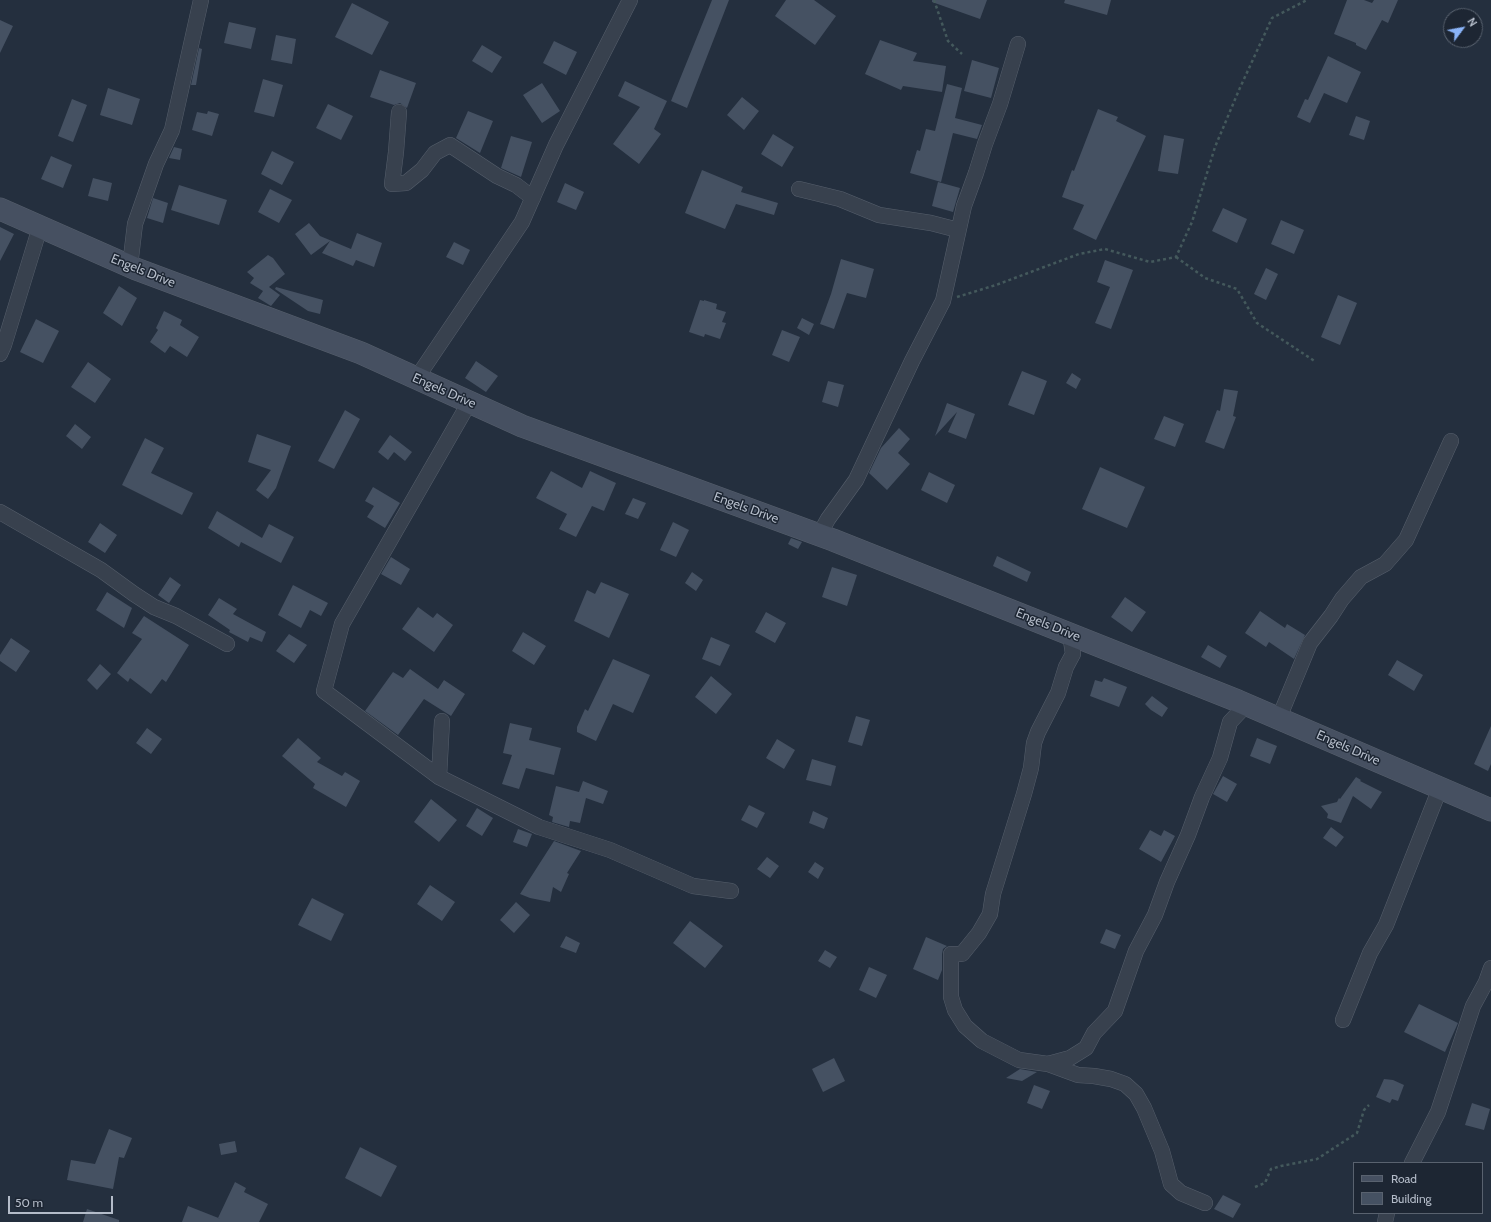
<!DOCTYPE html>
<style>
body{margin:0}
#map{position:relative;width:1491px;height:1222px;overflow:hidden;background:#242f3e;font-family:Cabin,sans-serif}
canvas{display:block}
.legend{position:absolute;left:1353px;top:1162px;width:130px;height:52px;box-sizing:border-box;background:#1d2633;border:1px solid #59626f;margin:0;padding:5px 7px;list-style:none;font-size:12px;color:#b4bcc9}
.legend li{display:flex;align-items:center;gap:8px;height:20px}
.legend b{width:20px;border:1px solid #59626f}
.north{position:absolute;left:1443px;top:8px;width:40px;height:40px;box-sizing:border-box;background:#1d2633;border:1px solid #59626f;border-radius:50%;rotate:58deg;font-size:11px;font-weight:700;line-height:16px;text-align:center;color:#b4bcc9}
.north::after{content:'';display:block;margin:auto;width:14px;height:18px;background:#8ab4f8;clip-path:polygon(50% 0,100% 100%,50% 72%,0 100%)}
.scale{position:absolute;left:8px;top:1196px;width:105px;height:18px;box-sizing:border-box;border:2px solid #b4bcc9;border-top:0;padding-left:5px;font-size:12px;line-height:14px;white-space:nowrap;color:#b4bcc9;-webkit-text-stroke:3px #1d2633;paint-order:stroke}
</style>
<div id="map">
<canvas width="1491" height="1222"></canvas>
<ul class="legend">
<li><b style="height:5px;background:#465061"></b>Road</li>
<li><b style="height:11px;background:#455162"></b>Building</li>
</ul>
<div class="north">N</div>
<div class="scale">50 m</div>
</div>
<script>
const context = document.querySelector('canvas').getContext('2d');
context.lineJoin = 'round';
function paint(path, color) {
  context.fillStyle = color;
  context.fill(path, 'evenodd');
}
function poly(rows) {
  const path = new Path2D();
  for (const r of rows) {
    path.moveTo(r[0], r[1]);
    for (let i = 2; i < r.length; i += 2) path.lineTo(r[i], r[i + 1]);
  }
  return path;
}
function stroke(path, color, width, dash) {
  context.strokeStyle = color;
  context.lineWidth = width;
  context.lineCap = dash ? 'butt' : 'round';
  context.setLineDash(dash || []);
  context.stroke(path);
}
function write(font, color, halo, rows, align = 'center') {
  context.font = font + ' Cabin,sans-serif';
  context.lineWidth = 3;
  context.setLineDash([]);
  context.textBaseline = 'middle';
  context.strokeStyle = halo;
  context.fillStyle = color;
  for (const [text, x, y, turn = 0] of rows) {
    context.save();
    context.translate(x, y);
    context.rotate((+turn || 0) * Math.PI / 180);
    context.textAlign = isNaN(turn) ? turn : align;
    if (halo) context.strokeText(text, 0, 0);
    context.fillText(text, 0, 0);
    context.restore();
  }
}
const building = poly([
 [712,0,729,0,687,108,671,101],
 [786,0,814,0,836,16,815,45,775,16],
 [932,0,987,0,980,19,932,2],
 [1065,0,1111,0,1107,15,1064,3],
 [1347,0,1364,0,1372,3,1374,0,1398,0,1388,23,1382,20,1366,50,1356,45,1356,43,1334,34],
 [352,3,389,22,372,55,335,37],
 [0,20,13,26,0,53],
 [229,22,256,28,251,49,224,43],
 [276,35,296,39,292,64,271,60],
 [880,40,917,53,913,61,946,66,942,92,903,86,901,90,865,74],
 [554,41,577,52,566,75,543,63],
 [482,45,502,57,492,73,472,61],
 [199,48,202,49,196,85,191,85],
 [1328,56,1361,72,1347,103,1324,93,1310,123,1297,117,1305,99,1308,100],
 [972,60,999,68,991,98,964,91],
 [380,70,416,83,407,108,400,103,394,105,370,97],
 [263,79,283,85,274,117,254,112],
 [625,81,667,101,654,129,661,134,639,164,613,144,640,107,618,96],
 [542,83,560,111,542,123,523,95],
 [947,84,962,88,955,118,982,125,977,139,953,133,941,182,910,173,917,150,920,151,926,129,935,131],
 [108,88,140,99,132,125,100,115],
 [742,97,759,111,744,130,727,115],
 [72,99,87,105,73,142,58,136],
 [328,104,353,116,341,140,316,128],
 [1098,109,1118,117,1116,121,1146,136,1096,240,1073,229,1084,205,1062,197,1072,170,1074,171],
 [208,111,219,114,212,136,192,130,197,112,207,114],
 [468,111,493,121,480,153,456,138],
 [1356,116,1370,121,1364,140,1349,135],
 [773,134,794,147,782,167,761,154],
 [1164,135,1184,139,1178,174,1158,171],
 [511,136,532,142,521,177,501,168],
 [174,147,182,149,180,160,169,158],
 [272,151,294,162,282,185,261,174],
 [51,156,72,165,63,188,41,179],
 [702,170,743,187,741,192,778,203,774,215,736,204,725,229,685,213],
 [93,178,112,183,108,201,88,196],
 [938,182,960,188,953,212,932,206],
 [565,183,584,192,576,210,557,202],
 [179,185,227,200,219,225,171,210],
 [270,189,292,200,279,223,258,212],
 [153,198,168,203,163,223,147,218],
 [1223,208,1247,219,1237,243,1212,231],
 [1281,220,1304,230,1294,254,1271,244],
 [309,223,320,236,351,249,357,233,382,243,374,267,356,260,353,266,322,253,330,241,311,255,295,234],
 [0,227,14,234,0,261],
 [454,242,470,250,463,265,446,257],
 [268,255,273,258,285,274,269,287,280,295,271,306,258,298,263,291,250,283,254,278,247,272],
 [841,259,874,269,866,298,847,293,834,329,820,324,831,294],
 [1105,260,1133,270,1111,329,1095,323,1110,287,1097,282],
 [1266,268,1278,274,1266,300,1254,294],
 [119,286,137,298,122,326,103,313],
 [276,287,323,300,320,314,308,311,275,289],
 [1338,295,1357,303,1340,345,1321,337],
 [700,300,704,301,704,300,717,304,716,309,726,312,722,322,726,323,720,339,705,334,704,337,689,332],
 [164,311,182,320,180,325,199,337,187,357,170,346,165,353,150,342,158,330,156,328],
 [802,318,814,324,809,335,797,328],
 [36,319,59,331,43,363,20,352],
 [782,330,800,337,789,362,772,355],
 [476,361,498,376,486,392,465,378],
 [88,362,111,379,95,403,71,387],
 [1022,371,1047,381,1034,415,1008,405],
 [1072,373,1081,379,1076,389,1066,383],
 [828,381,844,385,838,407,822,402],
 [1224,389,1238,391,1233,416,1236,417,1224,449,1205,442,1217,410,1220,411],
 [947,403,975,414,966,439,948,432,957,412,935,436],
 [345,410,360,419,334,469,318,461],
 [1164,416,1184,424,1175,447,1154,439],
 [75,424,91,437,82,449,66,436],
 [899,428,910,439,898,453,910,464,887,490,869,473,881,448],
 [257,434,291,446,276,488,268,499,256,490,271,470,248,462],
 [390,435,412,452,405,461,394,452,388,460,378,452],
 [145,438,164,448,151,473,193,493,182,515,122,485],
 [1100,467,1145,487,1127,528,1082,509],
 [551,471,582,488,590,471,616,483,604,511,592,506,576,537,559,529,567,514,536,498],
 [929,472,955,485,947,503,921,490],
 [373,487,400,503,385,528,367,517,374,506,365,501],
 [633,498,646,503,638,519,625,514],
 [217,511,262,538,269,524,294,537,281,563,241,542,239,547,208,528],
 [673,522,689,530,676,557,660,550],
 [100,523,117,535,105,553,88,542],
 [791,538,802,542,798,549,788,544],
 [997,556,1031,572,1027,582,993,566],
 [391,557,410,569,401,585,381,574],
 [832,567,857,575,847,606,822,597],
 [692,572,703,580,696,591,685,583],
 [170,577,181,585,169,603,158,595],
 [601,582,629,594,609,638,574,621,587,590,595,594],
 [293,585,328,603,321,616,310,610,301,628,278,615],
 [107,592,132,608,124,628,96,610],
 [1125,597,1146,612,1132,632,1111,617],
 [219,598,237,609,233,614,266,632,262,642,250,637,248,642,229,632,230,630,208,615],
 [418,607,433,618,437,613,453,625,434,652,402,629],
 [1260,611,1285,628,1287,624,1305,635,1294,659,1269,642,1266,647,1245,633],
 [766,612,786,623,775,643,755,632],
 [144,616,189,645,166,682,162,679,151,694,130,678,128,682,117,673,142,639,132,633],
 [523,632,546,646,534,665,512,651],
 [289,634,307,645,294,663,276,651],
 [711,637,730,645,720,666,702,659],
 [11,638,30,651,16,672,0,661,0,655],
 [1208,645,1227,656,1220,668,1201,657],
 [613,659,650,675,633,713,613,704,596,741,577,732,577,727,585,709,588,711],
 [1397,660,1423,675,1414,691,1388,675],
 [100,664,111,674,97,690,87,680],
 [410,669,438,689,444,680,465,694,451,716,424,699,398,735,365,711,393,672,403,678],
 [711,676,732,694,716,714,695,697],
 [1104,678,1127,687,1119,707,1090,696,1095,680,1102,682],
 [1152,696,1168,708,1162,717,1151,710,1145,704],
 [856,716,870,720,862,746,848,742],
 [510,723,532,728,529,740,561,748,554,775,526,768,519,789,502,784,512,755,503,753],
 [1491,726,1491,764,1488,771,1474,764],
 [147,728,162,739,151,754,136,743],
 [298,738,321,758,317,762,342,776,345,772,360,781,346,807,313,788,315,784,282,756],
 [1257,738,1277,746,1270,764,1250,756],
 [777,739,795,750,784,769,766,758],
 [812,759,836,766,831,786,806,780],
 [1223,776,1237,784,1227,802,1213,794],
 [1356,777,1361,780,1360,781,1382,792,1371,809,1353,796,1341,823,1327,818,1328,814,1321,806,1337,802,1339,798,1340,799],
 [583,781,608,791,603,804,586,798,580,823,570,821,569,827,552,822,553,817,549,815,556,786,579,792],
 [431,799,457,820,439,842,414,822],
 [749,805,765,813,757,828,741,820],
 [477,808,493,818,482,836,466,826],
 [813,811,828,818,824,829,809,823],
 [1331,827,1344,837,1336,847,1323,838],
 [518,829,532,834,527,847,513,842],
 [1150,830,1161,836,1164,830,1175,836,1161,862,1139,849],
 [554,841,581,851,567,873,569,874,561,892,553,887,550,902,530,898,520,894],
 [767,857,779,866,770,878,757,869],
 [815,862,824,868,818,879,808,872],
 [430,885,455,902,442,921,417,904],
 [312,898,344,914,331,941,298,925],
 [516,902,530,915,514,933,500,920],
 [690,921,723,946,705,968,673,943],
 [1106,929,1121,935,1115,949,1100,943],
 [566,936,580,943,576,953,560,947],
 [926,937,947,946,943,949,942,954,942,970,938,980,913,969],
 [825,950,837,957,830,968,818,961],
 [869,967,887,975,876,998,859,990],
 [1419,1004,1458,1023,1445,1052,1404,1032],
 [834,1058,845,1081,823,1092,812,1069],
 [1020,1069,1037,1072,1022,1081,1006,1078],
 [1384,1079,1393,1080,1404,1085,1398,1101,1392,1099,1390,1103,1376,1097],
 [1034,1085,1050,1091,1042,1109,1027,1103],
 [1472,1103,1490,1109,1484,1130,1465,1125],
 [109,1129,132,1138,124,1158,119,1157,113,1189,67,1180,71,1160,95,1164],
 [235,1141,237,1152,221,1155,219,1144],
 [360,1147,397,1166,381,1197,345,1178],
 [235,1182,246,1188,244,1192,268,1204,259,1222,182,1222,188,1206,221,1219,218,1218],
 [1223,1195,1241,1204,1233,1218,1214,1209],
 [87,1209,119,1220,119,1222,83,1222]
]);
const path = poly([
 [934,0,948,41,962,54],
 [1176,257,1205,278,1237,289,1257,323,1316,362],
 [957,297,996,285,1079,254,1105,249,1150,262,1176,257,1192,222,1215,147,1239,90,1272,18,1307,0],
 [1255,1187,1265,1183,1271,1169,1281,1166,1317,1159,1357,1133,1364,1110,1369,1105]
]);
const street = poly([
 [399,112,396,152,392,184,406,183,422,170,435,153,450,145,497,176,516,185,533,198],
 [799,189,840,199,879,215,931,223,958,230],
 [130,266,135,224,156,164,172,130,201,0],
 [0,354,4,345,40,227],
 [416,379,522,222,556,145,630,0],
 [469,403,342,624,324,691,439,777,539,827,610,850,693,886,731,891],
 [0,512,101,570,134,594,154,607,176,616,227,644],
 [819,535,828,519,856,480,912,361,943,301,964,206,976,173,985,144,1000,104,1018,44],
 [1070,634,1073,654,1066,667,1058,693,1038,732,1034,743,1031,768,1024,794,993,894,990,914,979,933,962,954,951,954,951,997,955,1010,965,1026,982,1041,1019,1060,1048,1064,1078,1075,1094,1076,1111,1079,1125,1084,1136,1094,1144,1108,1162,1151,1171,1184,1181,1193,1205,1203],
 [1279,718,1310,643,1331,616,1342,599,1361,577,1385,564,1406,540,1451,441],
 [439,777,442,721],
 [1343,1020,1370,953,1386,925,1440,788],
 [1048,1064,1070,1058,1086,1048,1094,1033,1115,1011,1136,951,1155,915,1167,882,1188,835,1202,797,1220,758,1230,722,1247,704],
 [1412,1163,1438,1112,1473,1006,1486,982,1491,968],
 [1385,1222,1387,1213]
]);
const secondary = poly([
 [0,209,136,269,361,353,522,426,833,540,1238,701,1491,810]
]);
const streetNames = [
 ["Engels Drive",143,271,22],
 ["Engels Drive",444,391,24],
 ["Engels Drive",746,508,20],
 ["Engels Drive",1048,625,22],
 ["Engels Drive",1348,748,24]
];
paint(building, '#455162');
stroke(street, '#565f6c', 16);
stroke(secondary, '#565f6c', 23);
stroke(path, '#44595c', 2.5, [3, 3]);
stroke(street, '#38414e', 15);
stroke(secondary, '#465061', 22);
write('13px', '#b4bcc9', '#1d2633', streetNames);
</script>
